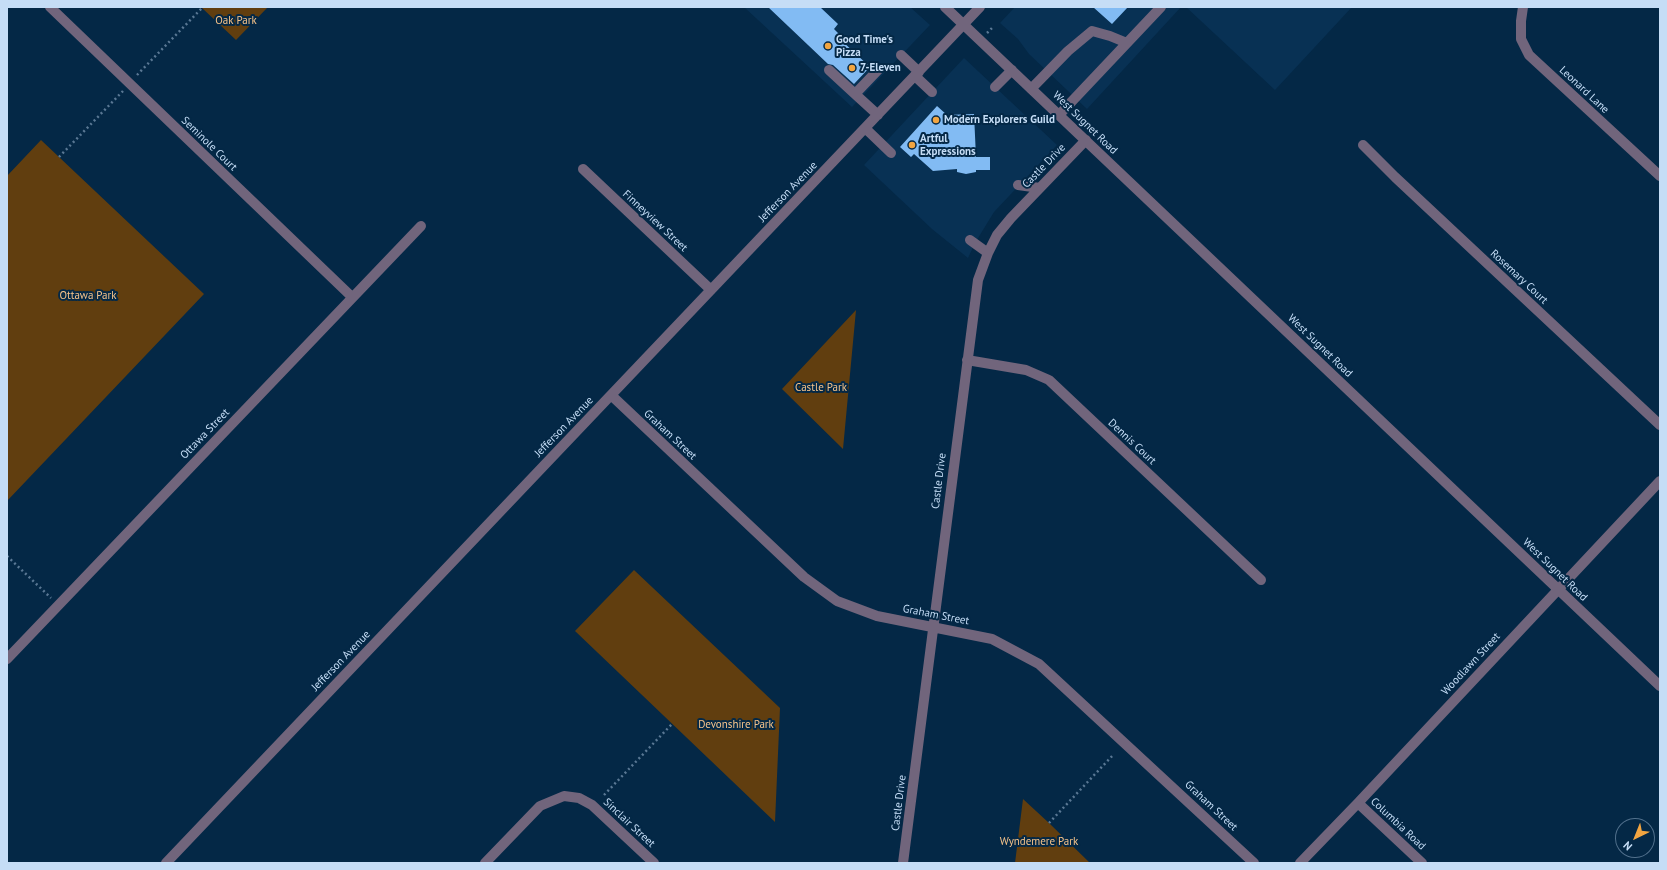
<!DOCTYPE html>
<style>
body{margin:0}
#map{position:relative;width:1667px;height:870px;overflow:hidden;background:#042846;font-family:"PT Sans",sans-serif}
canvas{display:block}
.frame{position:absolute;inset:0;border:8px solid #c5ddf6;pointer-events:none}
.north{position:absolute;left:1615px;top:818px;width:40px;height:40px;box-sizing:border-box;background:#042846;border:1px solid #51708c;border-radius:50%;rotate:223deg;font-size:11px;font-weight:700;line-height:16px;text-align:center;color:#c5ddf6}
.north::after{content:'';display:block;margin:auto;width:14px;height:18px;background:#f2a541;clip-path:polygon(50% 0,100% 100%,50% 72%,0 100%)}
</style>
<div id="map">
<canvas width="1667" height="870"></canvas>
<div class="frame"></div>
<div class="north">N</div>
</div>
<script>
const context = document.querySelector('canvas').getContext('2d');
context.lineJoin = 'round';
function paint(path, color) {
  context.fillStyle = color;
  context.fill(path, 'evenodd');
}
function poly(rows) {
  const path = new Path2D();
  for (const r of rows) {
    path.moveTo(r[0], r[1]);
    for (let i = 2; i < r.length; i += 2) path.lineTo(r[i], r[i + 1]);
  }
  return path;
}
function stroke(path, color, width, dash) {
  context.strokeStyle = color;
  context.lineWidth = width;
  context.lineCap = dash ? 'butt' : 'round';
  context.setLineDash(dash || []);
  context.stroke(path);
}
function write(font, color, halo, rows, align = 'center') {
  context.font = font + ' "PT Sans",sans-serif';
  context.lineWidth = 4;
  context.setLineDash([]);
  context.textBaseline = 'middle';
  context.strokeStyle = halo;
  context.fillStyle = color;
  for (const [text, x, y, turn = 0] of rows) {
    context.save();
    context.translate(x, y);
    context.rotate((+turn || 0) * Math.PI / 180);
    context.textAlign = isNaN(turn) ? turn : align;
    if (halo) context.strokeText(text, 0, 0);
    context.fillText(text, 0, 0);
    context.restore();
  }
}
const built = poly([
 [744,7,910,7,930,25,852,107],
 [1015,7,1181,7,1087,109,1029,54,1018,39,1000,23],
 [1186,7,1352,7,1275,90],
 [964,58,1057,145,994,212,975,243,968,258,932,229,864,165]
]);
const green = poly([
 [201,7,268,7,236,40],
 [41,140,204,294,7,501,7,176],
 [856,310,843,449,782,389],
 [634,570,780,708,775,822,575,631],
 [1023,799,1049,823,1090,863,1015,863]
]);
const building = poly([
 [768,7,820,7,838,24,834,29,844,39,842,41,870,67,854,84,833,65,828,64],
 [1093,7,1128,7,1112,24],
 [937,106,947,115,974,114,976,157,990,157,990,170,976,170,976,172,966,174,957,172,957,169,933,171,914,154,911,157,900,147]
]);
const path = poly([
 [987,33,992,28],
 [137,75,202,8],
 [59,157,123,91],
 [7,556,51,598],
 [604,795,672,724],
 [1049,823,1114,754]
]);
const minor = poly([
 [50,7,352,297],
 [945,7,1660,686],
 [1523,7,1521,21,1521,39,1529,55,1660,176],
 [901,55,919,72],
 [829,70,855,94],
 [915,76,932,92],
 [995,87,1012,70],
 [1031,89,1068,51,1092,31,1110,36,1127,43],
 [878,115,855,94,878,70],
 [1059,115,1161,7],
 [865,128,891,153],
 [1363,145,1395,177,1660,425],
 [583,169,711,290],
 [1018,185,1040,188],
 [970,240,988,253],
 [967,360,1026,370,1049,380,1261,580],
 [611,395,804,577,837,601,877,616,992,639,1039,664,1254,863],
 [7,659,421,226],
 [1358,803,1422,863],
 [166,863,980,7],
 [485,863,540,806,564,796,579,798,592,805,654,863],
 [903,863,978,280,988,253,997,235,1011,218,1086,140],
 [1300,863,1358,803,1660,481]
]);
const markers = [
 [828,46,4,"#f2a541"],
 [852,68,4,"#f2a541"],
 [936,120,4,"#f2a541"],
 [912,145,4,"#f2a541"]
];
const parkNames = [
 ["Oak Park",236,21],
 ["Ottawa Park",88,296],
 ["Castle Park",821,388],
 ["Devonshire Park",736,725],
 ["Wyndemere Park",1039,842]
];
const poiNames = [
 ["Good Time's",836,40],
 ["Pizza",836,53],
 ["7-Eleven",860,68],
 ["Modern Explorers Guild",944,120],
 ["Artful",920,139],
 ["Expressions",920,152]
];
const streetNames = [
 ["Leonard Lane",1584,90,43],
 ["West Sugnet Road",1085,123,44],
 ["Seminole Court",209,144,44],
 ["Castle Drive",1044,166,-46],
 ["Jefferson Avenue",788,192,-46],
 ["Finneyview Street",655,221,43],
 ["Rosemary Court",1519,277,43],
 ["West Sugnet Road",1320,346,44],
 ["Jefferson Avenue",564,427,-46],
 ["Ottawa Street",205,434,-46],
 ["Graham Street",670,435,43],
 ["Dennis Court",1132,442,43],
 ["Castle Drive",939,481,-83],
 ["West Sugnet Road",1555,570,44],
 ["Graham Street",936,615,11],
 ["Jefferson Avenue",341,661,-46],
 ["Woodlawn Street",1471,664,-47],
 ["Castle Drive",899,803,-83],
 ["Graham Street",1211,806,43],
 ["Sinclair Street",629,823,43],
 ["Columbia Road",1398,824,43]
];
paint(built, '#083154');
paint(green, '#613e0f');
paint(building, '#82bbf3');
stroke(path, '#5a7894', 2.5, [2, 3]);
stroke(minor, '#71657c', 10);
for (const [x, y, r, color] of markers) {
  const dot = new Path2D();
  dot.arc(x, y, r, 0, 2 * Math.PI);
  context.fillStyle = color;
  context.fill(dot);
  stroke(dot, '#042846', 1.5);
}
write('11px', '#f6c38a', '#042846', parkNames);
write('bold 11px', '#c5ddf6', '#042846', poiNames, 'left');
write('11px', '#c5ddf6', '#042846', streetNames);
</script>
